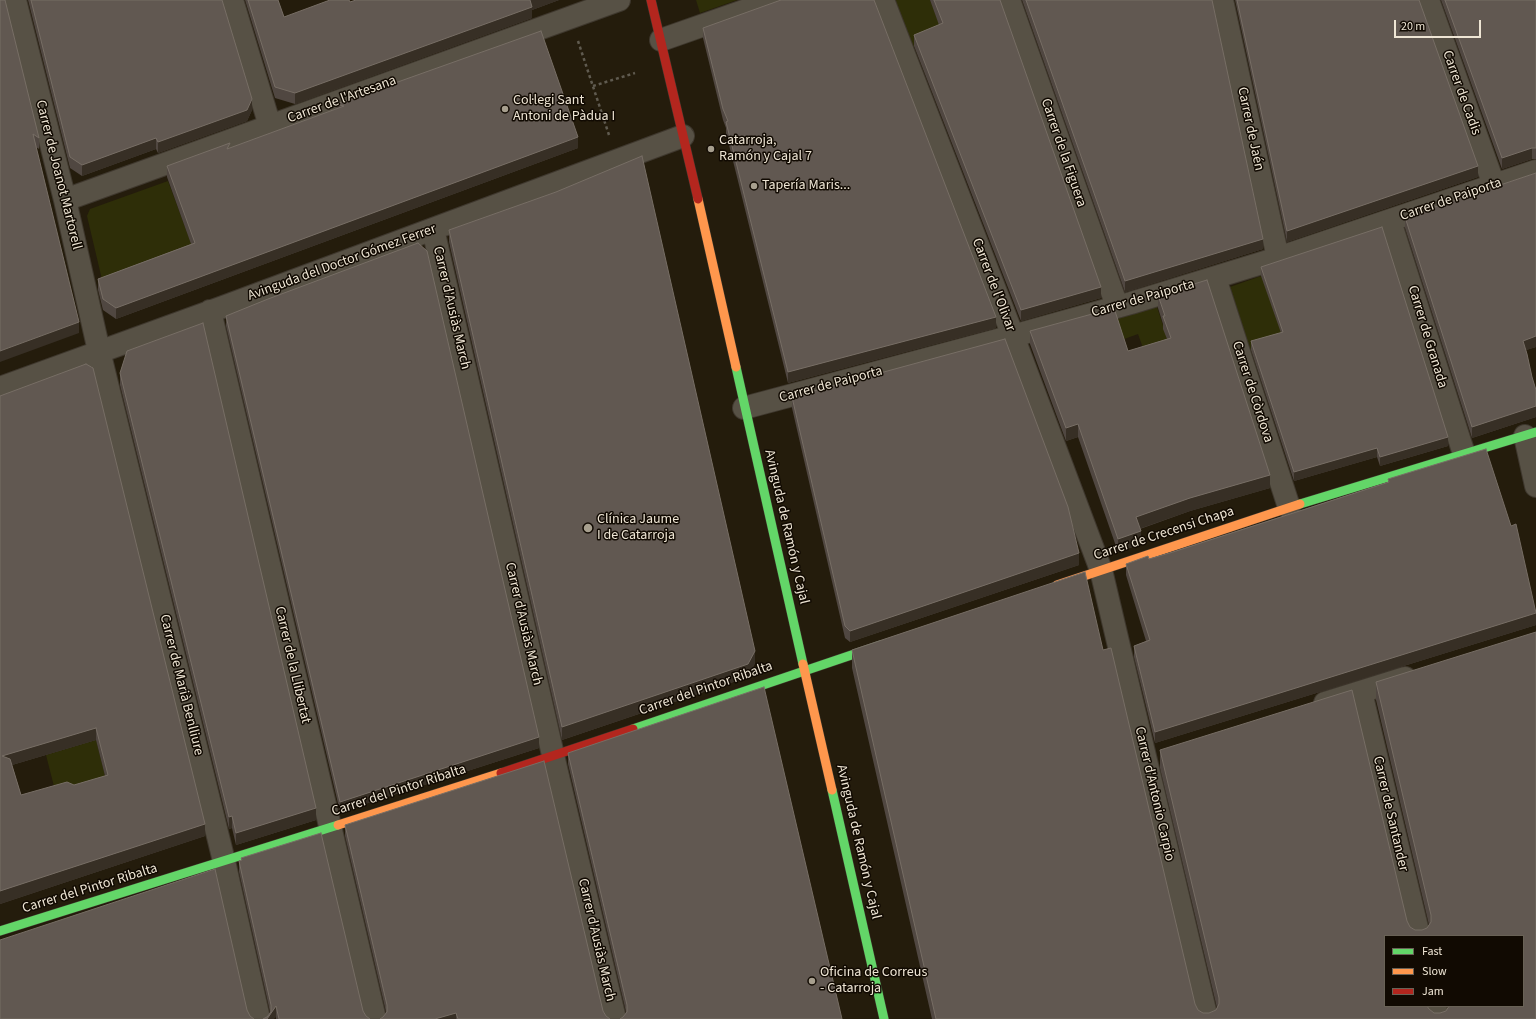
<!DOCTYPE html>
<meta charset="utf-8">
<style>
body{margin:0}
#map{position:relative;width:1536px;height:1019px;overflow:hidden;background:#241c0c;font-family:"Source Sans 3",sans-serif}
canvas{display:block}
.legend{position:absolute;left:1384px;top:935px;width:140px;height:72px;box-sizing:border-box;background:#110a02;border:1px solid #696256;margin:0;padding:5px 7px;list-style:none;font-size:12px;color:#eee5d4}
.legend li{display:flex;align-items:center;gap:8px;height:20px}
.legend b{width:20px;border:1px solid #696256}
.scale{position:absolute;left:1394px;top:20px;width:87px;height:18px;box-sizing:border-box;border:2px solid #eee5d4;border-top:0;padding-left:5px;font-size:12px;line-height:14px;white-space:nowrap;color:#eee5d4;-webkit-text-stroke:3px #110a02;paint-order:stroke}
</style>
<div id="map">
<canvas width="1536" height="1019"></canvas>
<ul class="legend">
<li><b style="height:5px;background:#63d668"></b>Fast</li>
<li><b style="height:5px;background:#ff974d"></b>Slow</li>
<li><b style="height:5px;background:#b3261e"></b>Jam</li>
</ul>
<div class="scale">20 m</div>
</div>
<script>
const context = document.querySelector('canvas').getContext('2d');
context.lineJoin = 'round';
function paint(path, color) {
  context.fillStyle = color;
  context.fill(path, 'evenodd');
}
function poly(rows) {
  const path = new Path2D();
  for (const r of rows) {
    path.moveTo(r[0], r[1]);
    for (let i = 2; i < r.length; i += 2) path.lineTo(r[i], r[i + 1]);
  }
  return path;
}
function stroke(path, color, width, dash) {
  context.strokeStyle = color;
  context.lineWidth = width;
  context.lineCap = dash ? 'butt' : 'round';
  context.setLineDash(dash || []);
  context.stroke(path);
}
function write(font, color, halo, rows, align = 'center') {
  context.font = font + ' "Source Sans 3",sans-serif';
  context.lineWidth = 3;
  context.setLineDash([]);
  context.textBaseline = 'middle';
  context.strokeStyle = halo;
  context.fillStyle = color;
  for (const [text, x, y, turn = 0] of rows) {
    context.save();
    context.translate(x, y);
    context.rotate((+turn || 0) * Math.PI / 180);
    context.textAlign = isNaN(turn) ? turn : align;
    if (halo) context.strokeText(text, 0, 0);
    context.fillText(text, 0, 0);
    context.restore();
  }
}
const green = poly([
 [696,0,737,0,700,13],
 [895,0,930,0,943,34,913,47],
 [168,181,195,254,104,288,87,216,90,209],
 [1261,276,1311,332,1250,351,1230,287],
 [1157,307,1171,350,1147,359,1138,334,1116,342,1113,319],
 [96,740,108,788,58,802,46,755]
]);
const path = poly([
 [578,41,609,135],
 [593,86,635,73]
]);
const street = poly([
 [15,0,65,200,99,351,224,861,259,1019],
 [232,0,270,126],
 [883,0,1013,336,1101,570,1207,1019],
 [1009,0,1117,306],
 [1222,0,1278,258],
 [1428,0,1494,185],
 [661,40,775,0],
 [65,200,619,0],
 [1390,221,1464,454],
 [433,229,556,768,615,1019],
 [1215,278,1289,507],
 [210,311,375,1019],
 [0,388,223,307,683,136],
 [744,408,1013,336,1131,303,1278,258,1536,171],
 [1525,436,1536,486],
 [1361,692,1419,936],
 [1325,703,1405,678],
 [1435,1006,1438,1019]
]);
const fast = poly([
 [736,367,803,664],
 [1300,504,1536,432],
 [633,729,881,645],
 [832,790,884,1019],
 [0,931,338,825]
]);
const slow = poly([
 [698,199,736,367],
 [1057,585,1300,504],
 [803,664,832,790],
 [338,825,501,773]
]);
const jam = poly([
 [651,0,698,199],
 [501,773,633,729]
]);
const wall = poly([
 [0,0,39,138,39,149,36,147,79,333],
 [28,0,222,0,252,110,247,121,158,153,156,149,82,176,70,168],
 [245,0,278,0,284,17,350,2,356,0,559,0,532,10,532,18,295,104,275,98],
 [930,0,1000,0,1101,298,1021,321,914,46,914,35,939,25],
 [1022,0,1212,0,1263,249,1125,292],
 [1235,0,1419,0,1478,177,1287,242],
 [1441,0,1536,0,1536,159,1532,159,1502,169],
 [703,28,996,328,788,383,737,177,726,133,726,128,723,120,703,38],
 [336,104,578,148,116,319,103,310,98,290,98,279,191,244,167,177,167,166,230,148,336,109],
 [1536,173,1536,347,1526,350,1532,377,1536,390,1536,417,1472,438,1405,228,1405,217],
 [556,192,755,663,748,677,562,740,449,242,449,230],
 [1261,267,1448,446,1380,466,1377,457,1294,481,1251,350,1251,341,1281,333,1261,276],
 [1158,295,1270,488,1190,511,1140,529,1141,544,1118,552,1078,437,1066,441,1030,344,1030,331,1128,351,1167,339,1163,329,1163,324,1158,308],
 [226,316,539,748,340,812,226,326],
 [120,373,316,820,236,845,232,828,229,829,120,385],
 [0,396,205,836,0,904],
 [96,740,105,776,74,785,21,795,12,765],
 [792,397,1079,565,850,642,845,638,792,408],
 [1388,479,1536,625,1155,743,1134,657,1134,646,1146,641,1126,575,1126,564,1149,559,1388,482],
 [852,650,1103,650,1195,1004,1198,1010,1203,1013,1209,1013,1216,1010,1217,1008,1160,768,1160,750,1407,921,1410,927,1415,930,1422,930,1427,928,1429,925,1376,700,1376,682,1536,1019,932,1019,852,668],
 [1385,936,1523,1006,1447,1006,1448,1008,1446,1011,1440,1013,1434,1013,1429,1009],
 [568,753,842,1019,623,1017,626,1012,568,764],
 [345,825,603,1011,606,1016,610,1019,380,1019,383,1017,386,1012,345,836],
 [241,858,363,1011,366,1016,370,1019,276,1019,276,1017,267,1017,270,1012,239,872,239,861,241,860]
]);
const shadedWall = poly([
 [530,0,559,0,532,10,532,18,295,104,295,93],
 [252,99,252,110,247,121,158,153,158,142],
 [578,137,578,148,116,319,116,308],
 [156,138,156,149,82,176,82,165],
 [1532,148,1532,159,1502,169,1502,158],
 [1478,166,1478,177,1287,242,1287,231],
 [1263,239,1263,249,1125,292,1125,281],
 [1101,287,1101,298,1021,321,1021,310],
 [996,317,996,328,788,383,788,372],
 [79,322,79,333,0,362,0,351],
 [1536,336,1536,347,1523,351,1523,341],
 [1536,406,1536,417,1472,438,1472,427],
 [1078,424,1078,437,1066,441,1066,428],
 [1448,437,1448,446,1380,466,1380,457],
 [1377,448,1377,457,1294,481,1294,472],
 [1270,475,1270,488,1190,511,1136,530,1136,517,1190,498],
 [1141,531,1141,544,1118,552,1118,539],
 [1079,553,1079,565,850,642,850,631],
 [1536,613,1536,625,1155,743,1155,732],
 [755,651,755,663,748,677,562,740,562,727],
 [96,728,96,740,2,768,2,756],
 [539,737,539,748,340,812,340,802],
 [316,808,316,820,236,845,236,833],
 [232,816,232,828,229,829,229,817],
 [205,824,205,836,0,904,0,891],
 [276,1006,276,1017,274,1019,267,1019],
 [456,1013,456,1019,435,1019]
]);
const building = poly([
 [0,0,5,0,39,138,33,134,79,322,0,351,0,0],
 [31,0,222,0,252,99,247,110,158,142,156,138,82,165,70,157,31,0],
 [248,0,278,0,284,17,330,0,349,0,350,2,356,0,530,0,532,7,295,93,275,87,248,0],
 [781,0,874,0,996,317,788,372,737,166,726,122,728,121,723,109,703,28,781,0],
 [934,0,1000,0,1101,287,1021,310,914,35,943,23,934,0],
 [1026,0,1212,0,1263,239,1125,281,1026,0],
 [1237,0,1419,0,1478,166,1287,231,1237,0],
 [1445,0,1536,0,1536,148,1532,148,1502,158,1445,0],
 [541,31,578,137,116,308,103,299,98,279,195,243,167,166,230,143,227,149,344,106,336,104,541,31],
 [642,156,755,651,748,664,562,727,449,230,556,192,642,156],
 [1536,173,1536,336,1523,341,1527,354,1532,377,1536,390,1536,406,1472,427,1405,217,1536,173],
 [1382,227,1448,437,1380,457,1377,448,1294,472,1251,341,1283,332,1261,267,1382,227],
 [418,243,427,251,539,737,340,802,226,316,268,299,418,243],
 [1207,280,1270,475,1190,498,1136,517,1141,531,1118,539,1078,424,1066,428,1030,331,1114,308,1128,351,1171,338,1163,316,1165,316,1158,295,1207,280],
 [203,323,316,808,236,833,232,816,229,817,120,373,127,351,203,323],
 [1005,339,1068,507,1079,553,850,631,845,626,792,397,1005,339],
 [86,364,93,368,205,824,0,891,0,396,86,364],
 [96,728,108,775,74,785,67,782,21,795,10,759,2,756,96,728],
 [1486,449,1511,526,1516,524,1536,613,1155,732,1134,646,1150,640,1126,564,1148,556,1149,559,1173,552,1389,482,1388,479,1486,449],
 [1085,572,1103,650,1111,648,1195,1004,1198,1010,1203,1013,1209,1013,1216,1010,1219,1004,1219,998,1160,750,1352,690,1407,921,1410,927,1415,930,1422,930,1427,928,1431,922,1431,915,1376,682,1536,632,1536,1019,936,1019,852,650,1085,572],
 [1385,936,1523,936,1523,1006,1449,1006,1446,1011,1440,1013,1434,1013,1429,1009,1427,1006,1385,1006,1385,936],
 [764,687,842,1019,620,1019,623,1017,627,1012,627,1005,568,753,764,687],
 [544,761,603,1011,606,1016,610,1019,458,1019,456,1013,435,1019,380,1019,383,1017,387,1012,387,1005,345,825,544,761],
 [321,833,363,1011,366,1016,370,1019,279,1019,276,1006,267,1019,263,1019,267,1017,271,1012,271,1005,239,861,242,860,241,858,321,833],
 [215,869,247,1010,250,1016,254,1019,0,1019,0,940,215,869]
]);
const markers = [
 [505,109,4,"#a79f8e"],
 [711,149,4,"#a79f8e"],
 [754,186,4,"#a79f8e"],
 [588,528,5,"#a79f8e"],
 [812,981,4,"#a79f8e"]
];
const streetNames = [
 ["Carrer de Cadis",1461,93,70],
 ["Carrer de l'Artesana",342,100,-20],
 ["Carrer de Jaén",1250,129,78],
 ["Carrer de la Figuera",1063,153,71],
 ["Carrer de Joanot Martorell",58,175,76],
 ["Carrer de Paiporta",1451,200,-19],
 ["Avinguda del Doctor Gómez Ferrer",342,263,-20],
 ["Carrer de l'Olivar",993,285,69],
 ["Carrer de Paiporta",1143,299,-16],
 ["Carrer d'Ausiàs March",451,308,77],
 ["Carrer de Granada",1427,337,73],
 ["Carrer de Paiporta",831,385,-15],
 ["Carrer de Còrdova",1252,392,72],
 ["Avinguda de Ramón y Cajal",786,527,77],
 ["Carrer de Crecensi Chapa",1164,534,-18],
 ["Carrer d'Ausiàs March",523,624,77],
 ["Carrer de la Llibertat",292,665,77],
 ["Carrer de Marià Benlliure",181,685,76],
 ["Carrer del Pintor Ribalta",706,689,-19],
 ["Carrer del Pintor Ribalta",399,791,-18],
 ["Carrer d'Antonio Carpio",1154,794,77],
 ["Carrer de Santander",1390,814,77],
 ["Avinguda de Ramón y Cajal",858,842,77],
 ["Carrer del Pintor Ribalta",90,889,-17],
 ["Carrer d'Ausiàs March",596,940,77]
];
const poiNames = [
 ["Col·legi Sant",513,101],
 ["Antoni de Pàdua I",513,117],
 ["Catarroja,",719,141],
 ["Ramón y Cajal 7",719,157],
 ["Tapería Maris...",762,186],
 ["Clínica Jaume",597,520],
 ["I de Catarroja",597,536],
 ["Oficina de Correus",820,973],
 ["- Catarroja",820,989]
];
paint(green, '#2e2e08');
stroke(street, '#3f382e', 24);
stroke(fast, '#3f382e', 10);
stroke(slow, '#3f382e', 10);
stroke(jam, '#3f382e', 10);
stroke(path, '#605b50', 2.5, [3, 3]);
stroke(street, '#575145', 22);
stroke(fast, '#63d668', 9);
stroke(slow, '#ff974d', 9);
stroke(jam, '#b3261e', 9);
paint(wall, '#504741');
paint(shadedWall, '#372f25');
paint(building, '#615851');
stroke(building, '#776e65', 1);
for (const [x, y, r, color] of markers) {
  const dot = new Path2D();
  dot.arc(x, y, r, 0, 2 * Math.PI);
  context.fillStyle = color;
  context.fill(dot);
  stroke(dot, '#110a02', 1.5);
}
write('14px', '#eee5d4', '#110a02', streetNames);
write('14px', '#eee5d4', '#110a02', poiNames, 'left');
</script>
